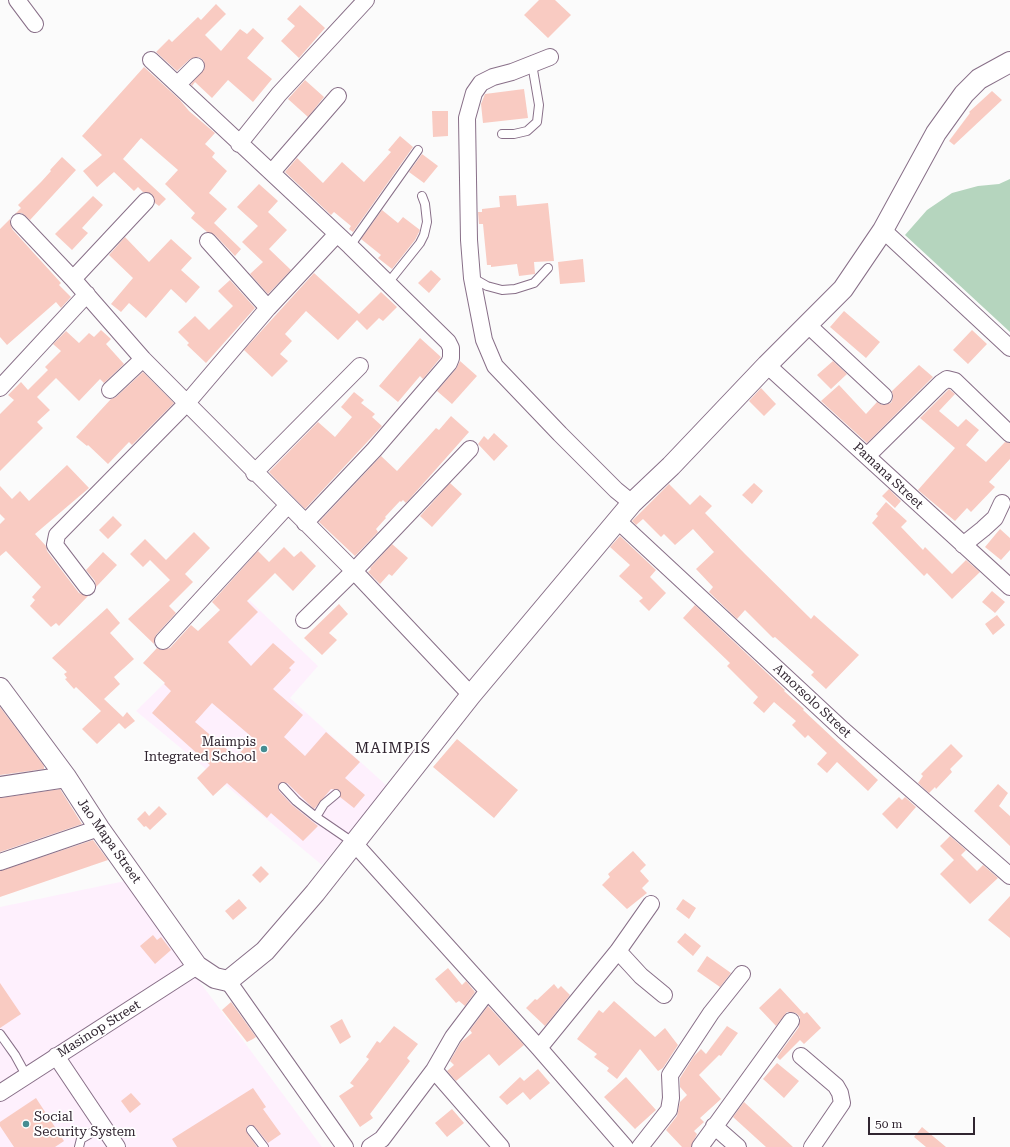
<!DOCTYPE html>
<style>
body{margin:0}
#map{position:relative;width:1010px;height:1147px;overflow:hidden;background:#fbfbfb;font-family:"Roboto Serif",serif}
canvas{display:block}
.scale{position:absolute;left:868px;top:1117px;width:107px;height:18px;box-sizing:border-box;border:2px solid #302530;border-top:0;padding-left:5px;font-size:12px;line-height:14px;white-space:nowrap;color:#302530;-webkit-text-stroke:3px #fff;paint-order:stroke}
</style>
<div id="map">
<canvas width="1010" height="1147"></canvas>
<div class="scale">50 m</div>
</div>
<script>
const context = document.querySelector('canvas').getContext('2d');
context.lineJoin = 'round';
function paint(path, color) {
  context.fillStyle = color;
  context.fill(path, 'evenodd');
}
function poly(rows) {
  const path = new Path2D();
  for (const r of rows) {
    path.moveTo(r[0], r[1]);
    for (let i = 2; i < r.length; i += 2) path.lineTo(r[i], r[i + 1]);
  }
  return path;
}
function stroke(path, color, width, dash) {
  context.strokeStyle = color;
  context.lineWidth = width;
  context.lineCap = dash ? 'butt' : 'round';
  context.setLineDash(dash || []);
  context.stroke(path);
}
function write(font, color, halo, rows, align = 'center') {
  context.font = font + ' "Roboto Serif",serif';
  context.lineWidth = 3.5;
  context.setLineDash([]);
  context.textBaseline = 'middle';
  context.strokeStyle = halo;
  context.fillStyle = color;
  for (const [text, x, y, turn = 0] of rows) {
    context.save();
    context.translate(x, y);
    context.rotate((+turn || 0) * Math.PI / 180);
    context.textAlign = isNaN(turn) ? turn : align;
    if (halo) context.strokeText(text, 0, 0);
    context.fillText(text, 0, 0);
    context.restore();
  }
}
const built = poly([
 [249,600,318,666,290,698,387,786,322,865,136,711],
 [125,881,322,1147,0,1147,0,907]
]);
const green = poly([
 [1010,179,1010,332,905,235,927,210,952,193,978,186,999,184]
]);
const building = poly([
 [539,0,555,0,571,15,548,38,524,15],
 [216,4,226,14,205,35,221,51,240,29,247,34,253,28,264,38,247,58,272,79,253,102,228,80,212,98,195,82,192,86,191,84,205,68,203,60,199,57,190,59,177,71,156,52,169,39,172,42,198,17,201,20],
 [300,5,325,28,299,58,281,41,295,26,287,19],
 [144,67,180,100,189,111,215,133,205,144,215,153,212,157,227,171,209,193,227,209,214,223,241,249,235,256,215,235,207,232,191,218,195,213,165,184,178,170,141,138,123,159,166,199,159,206,155,203,152,194,143,192,138,187,134,191,114,172,97,187,83,171,102,155,82,136],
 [305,80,324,97,308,117,288,99],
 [524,89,528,118,483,123,481,104,485,94],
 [992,91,1002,100,954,145,949,141,970,113,969,112],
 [432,111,448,111,448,136,433,137],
 [400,136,413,147,353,232,349,229,351,226,334,212,331,215,285,172,297,158,323,183,342,162,364,182,391,152,388,150],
 [422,154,438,166,424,183,409,172],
 [62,157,76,170,30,220,22,213,15,214,21,208,18,205,41,182,51,171,50,170],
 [259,184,278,201,268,212,287,230,269,249,291,270,268,294,250,274,263,262,242,242,258,226,237,207],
 [516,195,517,206,548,203,554,261,534,262,535,274,519,276,517,264,491,267,491,265,487,265,483,224,479,224,478,212,482,212,482,209,500,207,499,196],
 [93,196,103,205,82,228,88,233,72,250,55,234],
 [382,210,398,223,403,217,420,230,415,240,392,269,378,258,381,255,361,239],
 [10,219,12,229,61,283,59,285,71,297,61,308,56,302,7,345,0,337,0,229],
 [125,237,149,262,171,239,192,258,181,270,200,287,186,303,171,289,146,318,129,303,121,312,111,304,133,278,109,255],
 [583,259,585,282,560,284,558,262],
 [431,270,441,279,429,293,418,283],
 [314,273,359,314,381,292,397,307,383,321,379,318,367,330,357,320,338,340,306,311,285,334,292,341,280,354,288,361,272,377,244,350],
 [230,280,255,308,206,363,187,345,189,343,178,332,195,316,209,330,233,306,218,291],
 [844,311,880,342,866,358,830,327],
 [101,330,111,339,106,344,124,364,104,383,100,379,79,401,56,378,37,397,50,410,37,422,43,428,0,471,0,414,14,400,8,395,21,382,28,390,48,370,45,367,61,351,53,344,66,331,79,343,89,333,94,337],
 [972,330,987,344,968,364,953,350],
 [420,338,441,357,423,379,420,376,398,402,379,386],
 [460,361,477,376,452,404,437,391,456,369],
 [833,361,847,374,831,389,817,375],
 [919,365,933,377,867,443,821,401,839,385,866,414,877,402,882,405,891,403,893,398,892,391],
 [143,372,174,403,132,445,129,442,108,464,88,445,87,446,76,437,111,399,116,397],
 [761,388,776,404,764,416,749,401],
 [949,389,955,394,939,411,958,427,966,419,979,430,966,445,986,462,1005,442,1010,443,1010,459,989,482,995,487,971,512,967,508,955,521,918,490,955,448,920,418],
 [354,392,364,400,361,403,375,414,372,417,382,426,305,509,269,472,318,422,335,437,352,417,341,407],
 [451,416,469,432,406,503,403,500,401,502,400,501,385,517,386,518,376,529,378,532,355,556,319,522,381,456,397,471,436,428,439,430],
 [494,433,508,446,494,461,478,444,484,436,488,440],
 [67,465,89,488,35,534,46,546,47,551,79,593,88,596,59,626,56,623,51,627,30,606,35,600,32,597,41,587,6,551,0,556,0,524,5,519,0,514,0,486,12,499,20,491,29,501],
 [450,483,462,494,432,527,420,516],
 [754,483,763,491,752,504,742,495],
 [669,484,690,505,700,495,712,506,705,513,745,554,811,619,814,615,859,655,826,689,811,675,814,672,775,637,773,638,745,610,737,619,709,592,713,587,696,569,714,552,693,529,675,545,664,534,661,537,643,519,636,525,632,521],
 [889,489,901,501,895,508,882,496],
 [886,502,907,521,901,527,923,550,925,547,952,574,966,560,980,572,952,599,927,573,924,576,872,523,878,516,876,514],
 [113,516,122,525,108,539,99,530],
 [1000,529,1010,538,1010,550,1001,560,985,547],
 [194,532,210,548,185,574,193,582,169,606,176,613,156,635,154,644,128,619,170,580,150,560,143,567,130,554,145,539,166,560],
 [620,536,656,570,650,577,666,593,649,611,639,601,643,598,619,576,630,565,610,547],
 [392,544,408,558,392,576,389,574,380,584,368,572,371,569,370,568],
 [284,547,294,557,301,551,316,566,293,591,275,573,247,601,258,612,228,642,251,666,273,643,295,662,289,668,291,670,273,689,303,715,284,737,305,756,326,732,360,762,345,778,365,795,354,808,340,797,340,790,331,789,314,809,287,783,280,783,278,786,279,791,292,805,318,826,303,841,271,813,267,818,227,783,213,796,197,778,210,765,152,713,171,691,164,684,165,683,143,663,157,648,161,650,170,648,191,625,198,631,220,610,212,602,258,551,269,562],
 [212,703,253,738,236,757,195,722],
 [103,552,117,565,96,587,95,581,86,570],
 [992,591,1005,602,995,613,982,602],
 [339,604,348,614,329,633,337,640,322,655,304,638],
 [695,605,785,690,784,691,804,709,803,710,878,780,868,791,837,762,827,773,817,764,827,753,808,735,805,738,792,725,796,721,774,702,764,713,753,703,758,697,727,666,730,663,683,618],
 [107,608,120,623,110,633,134,659,114,677,120,684,104,699,123,717,127,712,135,721,125,729,119,723,97,744,82,729,101,711,76,687,74,689,65,679,67,678,64,674,67,672,52,658],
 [997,615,1005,625,993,635,985,624],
 [0,707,44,766,44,769,0,775],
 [457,739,518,790,494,818,433,767],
 [951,744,963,756,950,769,952,772,936,789,935,787,929,793,918,783,923,776,921,774],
 [998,784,1008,793,999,806,1010,816,1010,846,974,811],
 [60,789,82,824,0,852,0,798],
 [899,797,902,800,905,797,916,807,897,829,882,814],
 [159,806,167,814,150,830,146,826,144,827,137,819,145,811,149,816],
 [950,836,966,850,961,855,977,871,983,865,998,878,970,904,940,874,954,860,940,846],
 [93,840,108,860,0,897,0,871],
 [633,851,646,865,640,871,649,881,642,888,647,893,627,909,602,885,610,877,608,874],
 [261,866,269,874,260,883,252,875],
 [1010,896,1010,938,988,920],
 [239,899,247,908,233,920,225,911],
 [683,899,696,908,689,919,676,909],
 [685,933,701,946,693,956,677,942],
 [153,935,157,940,161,937,171,950,155,964,140,946],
 [707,956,731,973,720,987,697,971],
 [448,968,462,985,466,981,475,992,465,1006,459,1001,456,1003,435,979],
 [0,983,21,1014,0,1028],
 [554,984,558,989,561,986,570,995,545,1026,526,1008,535,999,537,1000],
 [780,988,804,1014,807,1012,821,1028,804,1044,800,1040,780,1060,777,1057,799,1027,800,1017,796,1013,787,1012,776,1026,759,1008],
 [614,1001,655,1037,665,1028,678,1045,663,1068,658,1071,640,1049,617,1079,607,1071,609,1068,594,1057,597,1054,577,1039,599,1010,603,1013],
 [231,1002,256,1037,253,1039,247,1042,222,1010],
 [488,1006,524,1045,499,1066,489,1054,456,1081,447,1071,454,1065,450,1061,461,1042,472,1033,470,1030],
 [342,1019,351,1037,340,1044,330,1026],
 [394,1026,418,1044,407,1058,410,1061,370,1114,373,1118,360,1127,339,1096,354,1086,350,1083,369,1059,366,1057,377,1041,380,1043],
 [727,1026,738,1033,721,1056,719,1055,699,1075,721,1099,700,1118,704,1122,694,1131,697,1134,691,1147,682,1147,666,1130,677,1116,680,1102,687,1095,680,1087,680,1078,694,1056,701,1049,706,1054],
 [777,1063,799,1081,784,1098,763,1079],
 [538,1069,550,1083,530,1100,523,1092,507,1105,499,1097,520,1077,524,1081],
 [626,1077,656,1110,635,1129,604,1097],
 [253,1088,266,1107,263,1109,281,1134,268,1143,255,1127,251,1125,247,1126,246,1131,257,1147,177,1147,172,1139],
 [131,1093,141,1104,130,1113,121,1101],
 [36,1098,64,1141,55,1147,14,1147,0,1126,0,1122],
 [744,1102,793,1147,766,1147,733,1117],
 [452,1109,464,1123,447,1137,435,1123],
 [922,1127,946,1147,926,1147,914,1137]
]);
const service = poly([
 [502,134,514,134,527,131,537,122,539,105,532,64],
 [350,246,418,150],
 [473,278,487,286,502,290,515,289,534,283,548,268],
 [388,283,420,243,424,235,427,222,425,204,422,196],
 [283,787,296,801,316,817],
 [336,794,324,804,316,817,354,843],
 [0,1034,15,1055,26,1075],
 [251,1130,264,1147],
 [79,1147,81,1139,103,1126]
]);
const minor = poly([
 [17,0,35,24],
 [550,57,512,72,493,77,481,83,474,93,467,118,469,240,472,278,484,340,495,366,560,434,616,490,632,503],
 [151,60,350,246,448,342,451,348,451,358,449,363,374,450,305,523],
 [178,84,196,66],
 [239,144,279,94,366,0],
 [272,172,338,96],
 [19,222,73,279,143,359,354,571,471,695],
 [883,230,1010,348],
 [208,241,268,308],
 [73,279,146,201],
 [808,325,884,396],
 [767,365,1010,587],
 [0,388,87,294],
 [110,390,143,359],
 [867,456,941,383,947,379,955,381,1010,434],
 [254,473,360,366],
 [617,520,843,730,1010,876],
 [963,545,983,529,995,518,1002,503],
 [87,587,55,545,57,535,186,404,268,308,337,234],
 [304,620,354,571,470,449],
 [163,641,288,505],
 [354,843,539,1048,625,1147],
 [0,862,99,828],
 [618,951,641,976,664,995],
 [228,981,345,1147],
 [487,992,453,1037,434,1070,501,1147],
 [539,1048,618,951,651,904],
 [56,1056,117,1147],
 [801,1056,836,1086,840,1093,842,1103,812,1147],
 [0,1093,197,966],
 [714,1126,738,1147],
 [370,1147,382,1139,434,1070],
 [640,1147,669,1110,671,1098,670,1075,711,1013,742,974],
 [700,1147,791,1021]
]);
const tertiary = poly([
 [0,688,66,777,99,828,197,966,215,978,228,981,265,951,315,893,471,695,632,503,671,466,767,365,843,289,883,230,936,133,964,94,979,79,1010,62],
 [0,787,66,777]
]);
const markers = [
 [264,749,4,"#458d92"],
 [26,1124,4,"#458d92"]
];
const streetNames = [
 ["Pamana Street",888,476,43],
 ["Amorsolo Street",812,701,43],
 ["Jao Mapa Street",109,841,55],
 ["Masinop Street",99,1029,-32]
];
const poiNames = [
 ["Maimpis",256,742],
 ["Integrated School",256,757],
 ["Social",34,1117,"left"],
 ["Security System",34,1132,"left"]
];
const quarterNames = [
 ["MAIMPIS",393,749]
];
paint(built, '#fef0fd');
paint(green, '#b5d5be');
paint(building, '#f9cbc2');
stroke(service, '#886f88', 10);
stroke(minor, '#886f88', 18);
stroke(tertiary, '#886f88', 22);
stroke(service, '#fff', 8);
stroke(minor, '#fff', 16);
stroke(tertiary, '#fff', 20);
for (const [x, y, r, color] of markers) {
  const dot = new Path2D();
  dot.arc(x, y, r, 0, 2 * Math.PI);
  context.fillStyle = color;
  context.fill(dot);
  stroke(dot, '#fff', 1.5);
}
write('13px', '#302530', '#fff', streetNames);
write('13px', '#302530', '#fff', poiNames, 'right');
context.letterSpacing = '1px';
write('15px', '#302530', '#fff', quarterNames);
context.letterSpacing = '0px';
</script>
